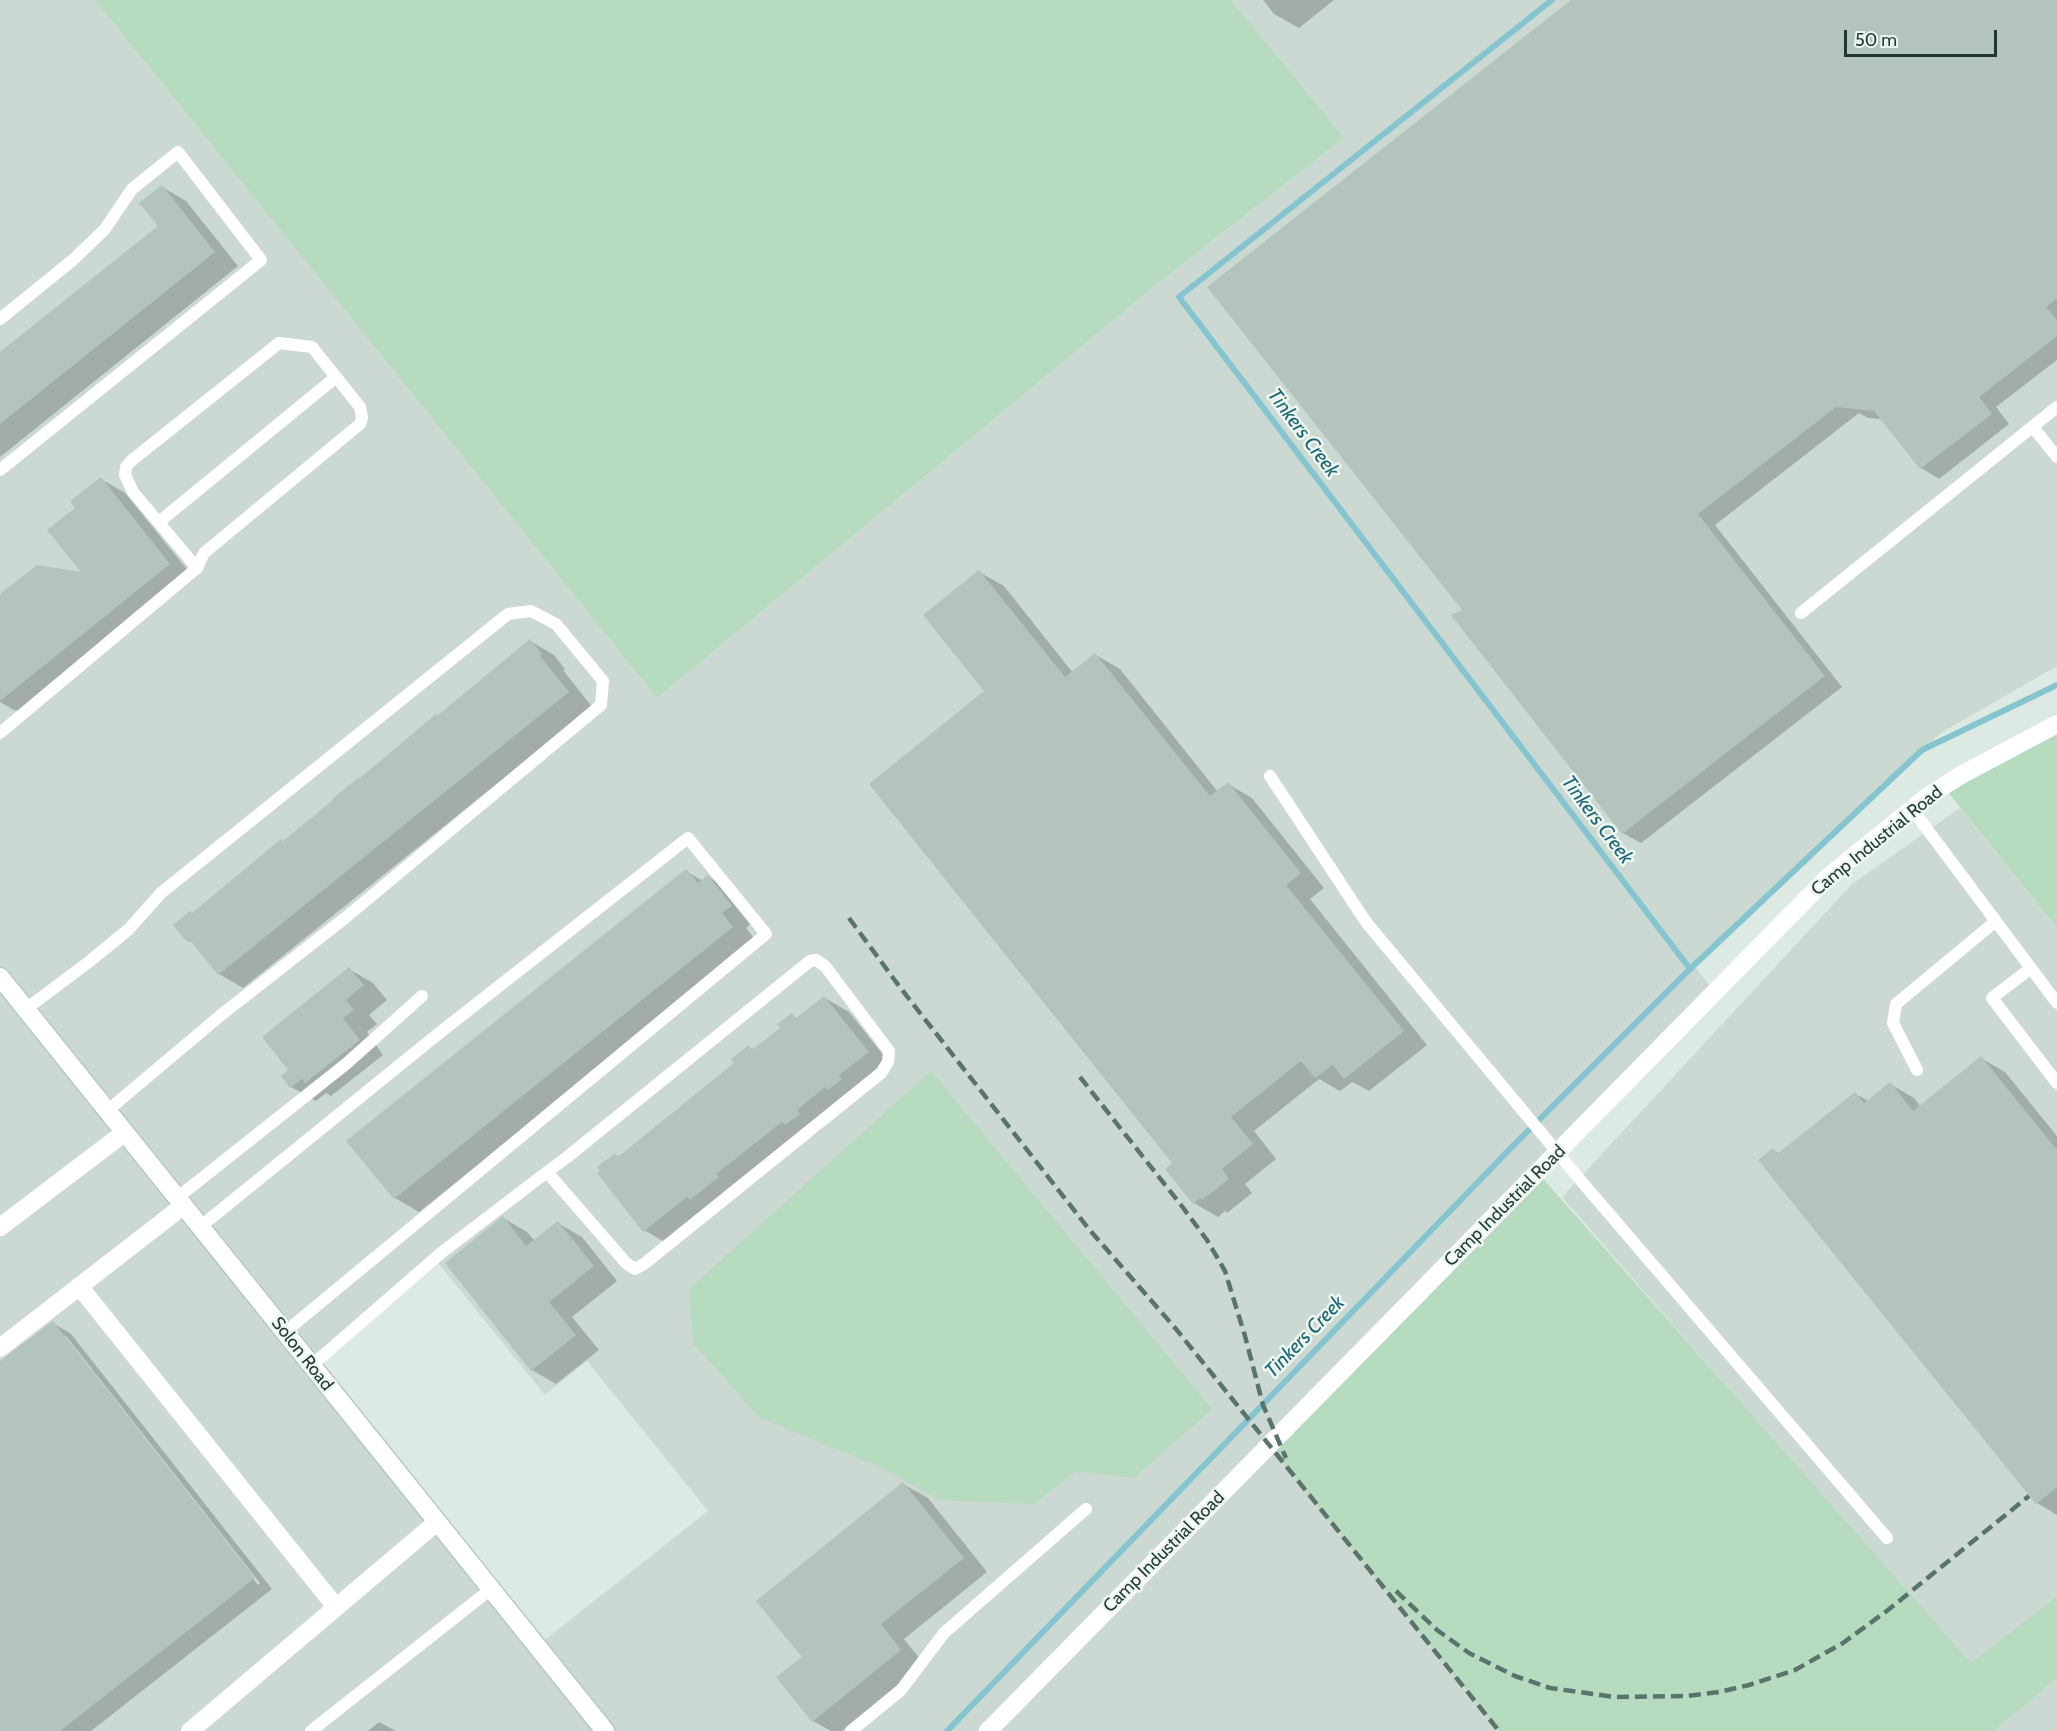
<!DOCTYPE html>
<style>
body{margin:0}
#map{position:relative;width:2057px;height:1731px;overflow:hidden;background:#dde9e3;font-family:Cabin,sans-serif}
canvas{display:block}
.scale{position:absolute;left:1844px;top:30px;width:153px;height:27px;box-sizing:border-box;border:3px solid #1f3831;border-top:0;padding-left:8px;font-size:18px;line-height:21px;white-space:nowrap;color:#1f3831;-webkit-text-stroke:4px #edf6f1;paint-order:stroke}
</style>
<div id="map">
<canvas width="2057" height="1731"></canvas>
<div class="scale">50 m</div>
</div>
<script>
const context = document.querySelector('canvas').getContext('2d');
context.lineJoin = 'round';
function paint(path, color) {
  context.fillStyle = color;
  context.fill(path, 'evenodd');
}
function poly(rows) {
  const path = new Path2D();
  for (const r of rows) {
    path.moveTo(r[0], r[1]);
    for (let i = 2; i < r.length; i += 2) path.lineTo(r[i], r[i + 1]);
  }
  return path;
}
function stroke(path, color, width, dash) {
  context.strokeStyle = color;
  context.lineWidth = width;
  context.lineCap = dash ? 'butt' : 'round';
  context.setLineDash(dash || []);
  context.stroke(path);
}
function write(font, color, halo, rows, align = 'center') {
  context.font = font + ' Cabin,sans-serif';
  context.lineWidth = 5;
  context.setLineDash([]);
  context.textBaseline = 'middle';
  context.strokeStyle = halo;
  context.fillStyle = color;
  for (const [text, x, y, turn = 0] of rows) {
    context.save();
    context.translate(x, y);
    context.rotate((+turn || 0) * Math.PI / 180);
    context.textAlign = isNaN(turn) ? turn : align;
    if (halo) context.strokeText(text, 0, 0);
    context.fillText(text, 0, 0);
    context.restore();
  }
}
const built = poly([
 [0,0,95,0,657,698,1157,284,1343,139,1231,0,2057,0,2057,666,1941,733,1695,967,1715,992,1269,1445,1499,1731,0,1731],
 [435,1259,545,1395,587,1361,708,1511,537,1646,311,1366],
 [1960,808,2057,928,2057,1596,1969,1665,1562,1197,1852,884],
 [2057,1678,2057,1731,1994,1731]
]);
const green = poly([
 [95,0,1231,0,1344,138,1157,284,657,698],
 [2057,724,2057,928,1943,786],
 [931,1071,1212,1409,1134,1478,1076,1471,1034,1504,940,1500,875,1465,760,1418,693,1343,689,1289],
 [1538,1173,1971,1663,2057,1596,2057,1678,1994,1731,1499,1731,1269,1446]
]);
const shadow = poly([
 [1263,0,1334,0,1299,28,1274,14],
 [1573,0,2057,0,2057,360,1996,407,2009,424,1939,479,1921,468,1883,419,1868,418,1859,413,1715,525,1842,687,1641,843,1623,833,1453,615,1464,610],
 [162,187,186,201,238,266,0,457,0,354,160,226],
 [101,479,125,493,194,578,27,712,14,710,0,702,0,596,84,574,77,508],
 [979,572,1004,586,1073,673,1096,655,1120,669,1218,792,1228,784,1252,798,1324,888,1310,899,1427,1045,1369,1091,1352,1082,1340,1091,1319,1079,1254,1131,1276,1159,1245,1184,1252,1193,1227,1213,1225,1211,1218,1217,1194,1203,1174,1163,987,691],
 [530,641,554,655,565,669,563,670,592,707,243,988,219,974,195,944,187,940,193,915],
 [686,871,703,881,708,877,732,891,755,920,746,928,757,942,419,1212,395,1198],
 [349,969,373,983,387,1000,369,1015,377,1024,367,1032,383,1055,331,1096,326,1093,316,1101,291,1087,290,1070],
 [825,998,849,1012,892,1066,863,1090,866,1093,820,1124,823,1128,810,1138,805,1136,668,1244,644,1230,615,1155,620,1157,736,1064,749,1047,755,1050,782,1028,792,1015,798,1019],
 [1981,1058,2005,1072,2057,1136,2057,1515,2037,1503,1773,1150,1780,1154,1855,1094,1869,1101,1890,1084,1914,1098,1921,1107],
 [503,1218,527,1232,535,1241,558,1223,582,1237,617,1281,572,1317,599,1350,556,1384,532,1370,447,1263],
 [53,1323,71,1334,272,1589,91,1731,0,1731,0,1364],
 [62,1336,66,1336,260,1583,258,1585],
 [903,1484,928,1498,987,1572,904,1639,925,1665,842,1731,831,1731,813,1721,804,1657],
 [379,1722,396,1731,368,1731]
]);
const stream = poly([
 [1552,0,1179,297,1690,969],
 [947,1731,1509,1150,1690,969,1922,750,2057,685]
]);
const building = poly([
 [1571,0,2057,0,2057,298,2046,307,2057,320,2057,336,1979,397,1992,414,1920,469,1874,411,1836,407,1698,514,1825,676,1622,834,1451,615,1462,610,1207,287],
 [162,185,215,252,0,424,0,352,158,226,139,203],
 [101,477,170,564,0,701,0,594,37,565,81,572,47,530,75,508,70,501],
 [979,570,1065,677,1095,653,1210,796,1228,782,1301,873,1286,885,1404,1031,1344,1079,1333,1065,1315,1078,1301,1061,1231,1117,1253,1144,1222,1169,1229,1179,1202,1200,1200,1198,1193,1204,1165,1169,1172,1163,869,784,984,691,923,615],
 [530,639,542,654,540,656,569,692,218,975,189,939,186,941,173,925,190,911,192,913,281,839,283,841,333,800,332,799,359,777,360,778,436,714,437,716],
 [686,869,698,883,708,875,732,906,722,913,733,927,394,1199,346,1141],
 [349,967,364,985,346,1000,354,1010,343,1018,360,1040,305,1083,302,1079,290,1088,281,1076,288,1070,262,1037],
 [824,996,869,1052,839,1075,842,1079,828,1090,825,1087,797,1110,800,1114,785,1125,782,1122,716,1174,719,1177,690,1200,687,1197,643,1232,597,1173,600,1171,597,1167,615,1153,618,1157,656,1126,734,1063,731,1059,749,1045,752,1050,780,1028,777,1024,792,1013,796,1018],
 [1981,1056,2057,1150,2057,1487,2036,1504,1758,1160,1773,1148,1777,1154,1855,1092,1864,1103,1890,1082,1913,1111],
 [503,1216,526,1246,558,1221,594,1266,549,1302,576,1335,531,1371,445,1263],
 [53,1321,255,1578,60,1731,0,1731,0,1361],
 [903,1482,964,1558,881,1624,901,1650,812,1722,776,1677,802,1657,756,1601]
]);
const lane = poly([
 [0,319,74,259,105,229,132,189,178,152,261,260,0,470],
 [2033,427,2057,457],
 [159,522,336,377],
 [1801,613,2057,407],
 [0,733,197,568,204,553,360,424,362,418,360,407,312,347,279,343,131,461,126,467,125,475,133,492,197,568],
 [1270,776,1366,922,1582,1182,1887,1538],
 [1912,809,2057,1003],
 [2031,968,1992,998,2057,1083],
 [26,1009,90,961,129,929,161,893,508,614,531,611,556,624,603,681,601,705,345,918,221,1015,107,1111],
 [1917,1070,1893,1023,1896,1004,1996,921],
 [177,1198,346,1064,422,996],
 [200,1227,438,1034,688,838,766,934,285,1332],
 [311,1366,441,1253,547,1172,566,1158,810,961,816,960,825,966,889,1051,888,1062,881,1073,644,1264,635,1269,626,1263,547,1172],
 [311,1731,491,1589],
 [851,1731,901,1690,944,1633,1086,1509]
]);
const street = poly([
 [0,1227,124,1133],
 [79,1286,336,1607],
 [0,1348,183,1206],
 [190,1731,437,1522],
 [988,1731,1828,877,1928,796,1961,775,2057,724]
]);
const secondary = poly([
 [0,977,605,1731]
]);
const rail = poly([
 [849,918,899,986,1088,1228,1176,1329,1499,1731],
 [1080,1077,1181,1205,1207,1240,1225,1271,1245,1336,1263,1405,1286,1458],
 [1396,1591,1437,1630,1469,1653,1515,1676,1550,1688,1615,1697,1687,1696,1719,1692,1749,1685,1795,1670,1843,1643,1888,1610,2029,1496]
]);
const streetNames = [
 ["Camp Industrial Road",1877,841,-39],
 ["Camp Industrial Road",1505,1206,-45],
 ["Solon Road",302,1354,52],
 ["Camp Industrial Road",1164,1552,-45]
];
const waterNames = [
 ["Tinkers Creek",1303,433,53],
 ["Tinkers Creek",1597,820,53],
 ["Tinkers Creek",1305,1337,-46]
];
paint(built, '#ccd9d2');
paint(green, '#b6dbbf');
paint(shadow, '#0003');
stroke(stream, '#85c5cf', 6);
paint(building, '#b3c4bc');
stroke(secondary, '#b1c9bf', 21);
stroke(lane, '#fff', 12);
stroke(street, '#fff', 18);
stroke(secondary, '#fff', 18);
stroke(rail, '#59746c', 4.5, [12, 6]);
write('18px', '#1f3831', '#edf6f1', streetNames);
write('italic 20px', '#1b6673', '#edf6f1', waterNames);
</script>
